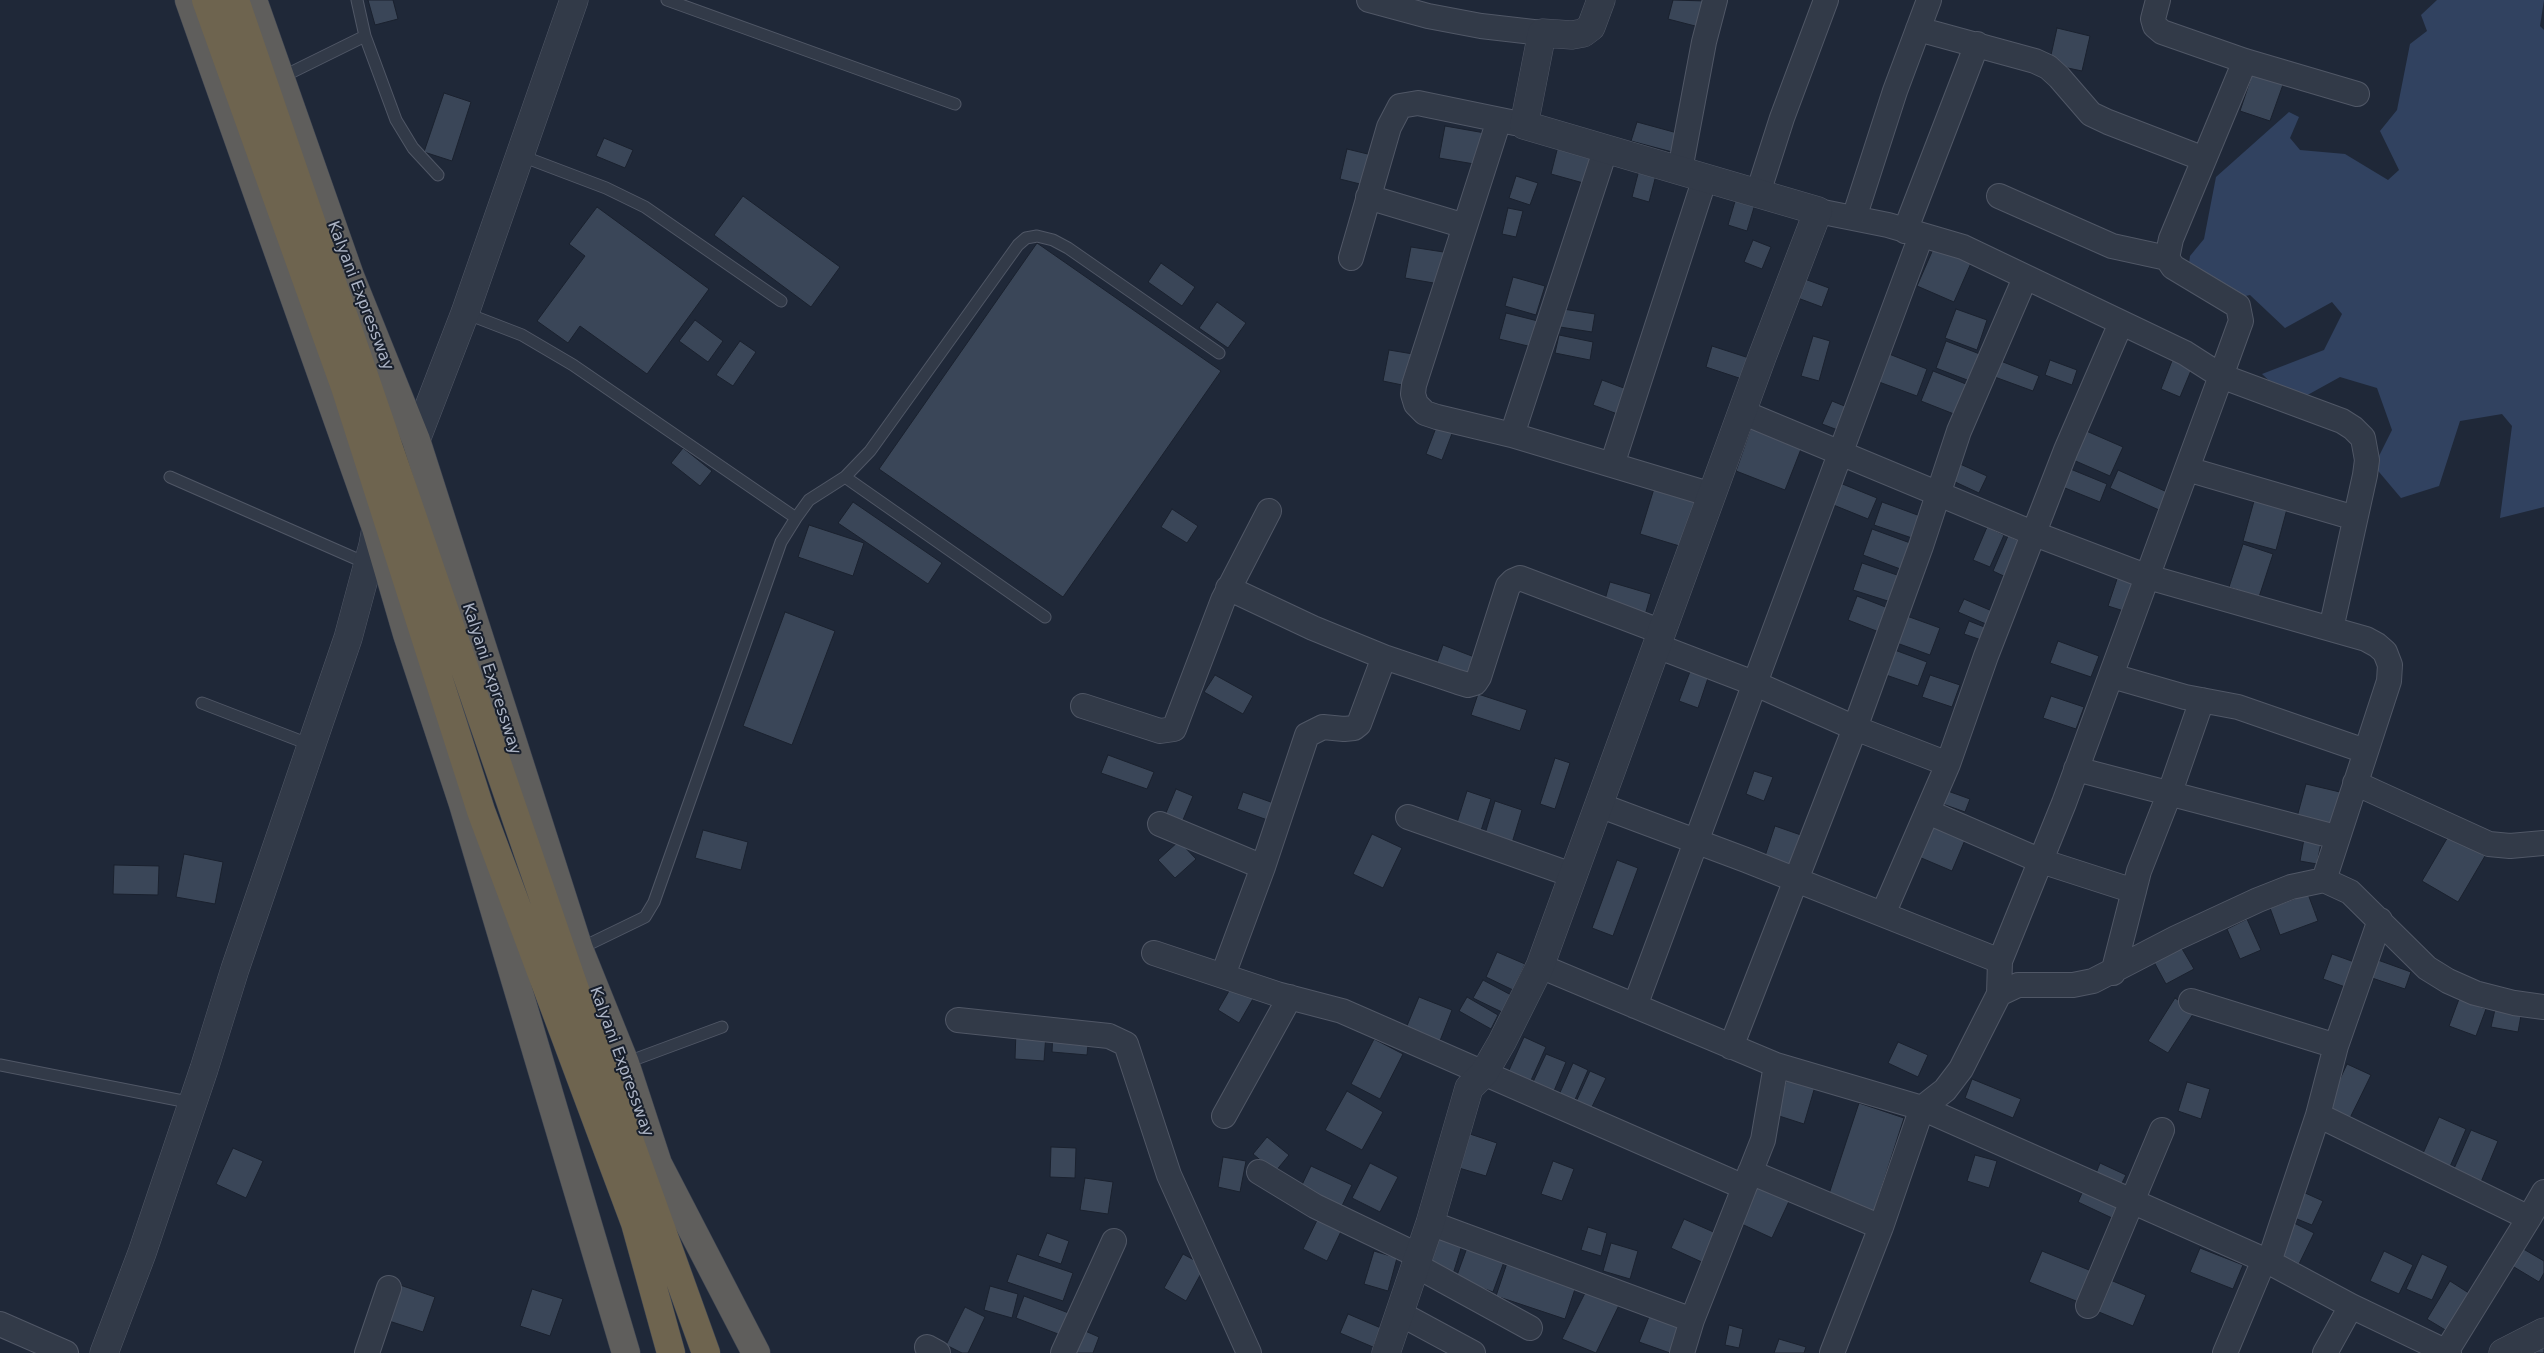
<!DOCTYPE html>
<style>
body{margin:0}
canvas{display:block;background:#1f2838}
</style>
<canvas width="2544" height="1353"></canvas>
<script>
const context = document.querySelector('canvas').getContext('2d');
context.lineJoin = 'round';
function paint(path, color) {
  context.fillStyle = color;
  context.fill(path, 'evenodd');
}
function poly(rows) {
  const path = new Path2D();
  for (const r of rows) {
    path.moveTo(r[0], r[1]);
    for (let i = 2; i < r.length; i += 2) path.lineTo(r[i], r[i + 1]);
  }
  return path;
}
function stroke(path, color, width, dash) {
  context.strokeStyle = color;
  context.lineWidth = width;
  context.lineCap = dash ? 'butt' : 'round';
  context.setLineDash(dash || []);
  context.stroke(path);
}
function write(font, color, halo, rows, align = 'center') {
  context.font = font + ' "DejaVu Sans",sans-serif';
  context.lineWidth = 4;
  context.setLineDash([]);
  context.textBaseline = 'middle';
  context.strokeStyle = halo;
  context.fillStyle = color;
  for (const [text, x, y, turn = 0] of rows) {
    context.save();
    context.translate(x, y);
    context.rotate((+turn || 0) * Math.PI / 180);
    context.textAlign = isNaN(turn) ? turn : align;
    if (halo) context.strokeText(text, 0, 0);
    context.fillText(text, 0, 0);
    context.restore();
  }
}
const water = poly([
 [2437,0,2544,0,2540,26,2544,30,2544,507,2500,518,2512,426,2502,414,2460,421,2439,486,2401,498,2374,466,2392,430,2377,388,2340,377,2293,403,2262,374,2324,350,2342,314,2332,302,2285,328,2250,295,2227,300,2214,277,2188,271,2190,256,2204,239,2216,177,2289,112,2299,117,2290,138,2300,150,2345,154,2388,180,2399,170,2380,131,2397,110,2410,44,2427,31,2421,15]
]);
const building = poly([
 [368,0,393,0,398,19,375,25,368,0],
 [1673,0,1706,1,1699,27,1668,19,1673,0],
 [2057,28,2090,36,2082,71,2049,64,2057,28],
 [2254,69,2285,79,2270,121,2240,111,2254,69],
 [444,93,471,102,452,161,424,152,444,93],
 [1637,122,1681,134,1676,153,1631,141,1637,122],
 [1445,126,1485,133,1480,165,1439,158,1445,126],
 [604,138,633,150,625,168,596,156,604,138],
 [1558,146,1595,155,1587,184,1551,174,1558,146],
 [1347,149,1376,156,1368,186,1340,179,1347,149],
 [1639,170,1656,175,1649,202,1632,197,1639,170],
 [1516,176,1538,183,1530,205,1509,198,1516,176],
 [743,196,840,267,811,307,714,235,743,196],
 [1736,198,1755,204,1747,231,1728,225,1736,198],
 [597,207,709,289,647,374,580,326,568,343,537,321,585,256,569,244,597,207],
 [1508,208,1523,211,1516,237,1502,234,1508,208],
 [1753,240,1771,247,1762,269,1744,262,1753,240],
 [1037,243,1221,371,1063,597,879,469,1037,243],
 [1411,247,1450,253,1445,285,1405,278,1411,247],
 [1934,247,1971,263,1954,302,1917,286,1934,247],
 [1161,263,1195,287,1182,306,1148,282,1161,263],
 [1513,277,1545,286,1536,315,1505,306,1513,277],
 [1802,278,1829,288,1822,307,1795,297,1802,278],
 [1217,302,1246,323,1228,348,1199,328,1217,302],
 [1563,309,1595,314,1592,332,1560,327,1563,309],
 [1956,309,1987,320,1977,350,1945,338,1956,309],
 [1506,313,1538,321,1532,347,1499,339,1506,313],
 [695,320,723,341,708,362,679,341,695,320],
 [1559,335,1593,342,1590,360,1555,353,1559,335],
 [1813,336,1830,341,1819,381,1801,376,1813,336],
 [740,341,756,352,733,386,716,375,740,341],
 [1946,341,1985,356,1975,383,1936,368,1946,341],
 [1712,346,1749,358,1742,379,1706,367,1712,346],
 [1389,350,1413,354,1407,386,1383,381,1389,350],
 [2175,353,2195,361,2180,397,2161,389,2175,353],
 [1889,354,1927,369,1917,396,1879,382,1889,354],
 [1998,360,2039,376,2033,391,1992,376,1998,360],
 [2050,360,2077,370,2072,385,2045,375,2050,360],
 [1933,371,1971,386,1959,416,1921,401,1933,371],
 [1602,380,1632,391,1623,416,1593,405,1602,380],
 [1832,401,1852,409,1843,432,1822,424,1832,401],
 [1437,425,1453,431,1442,460,1426,454,1437,425],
 [1752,425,1803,444,1785,490,1736,471,1752,425],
 [2084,430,2123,447,2110,476,2071,459,2084,430],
 [683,448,712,471,700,486,671,463,683,448],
 [1960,464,1987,476,1979,493,1953,481,1960,464],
 [2068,468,2107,484,2100,502,2060,486,2068,468],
 [2118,470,2167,492,2159,510,2110,488,2118,470],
 [1656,482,1702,497,1686,548,1640,534,1656,482],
 [1840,483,1877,498,1868,519,1831,504,1840,483],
 [2254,501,2287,509,2276,550,2243,541,2254,501],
 [853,502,942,563,928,584,838,523,853,502],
 [1882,502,1923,517,1915,539,1874,525,1882,502],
 [1172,509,1198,526,1187,543,1161,527,1172,509],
 [809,525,864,543,853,576,798,557,809,525],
 [1987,527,2004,535,1990,567,1973,560,1987,527],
 [1872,529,1913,544,1903,570,1863,555,1872,529],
 [2008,536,2026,544,2010,579,1993,571,2008,536],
 [2243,544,2273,554,2259,597,2229,587,2243,544],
 [1862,563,1900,576,1891,602,1853,590,1862,563],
 [2118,576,2137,583,2127,612,2108,606,2118,576],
 [1610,582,1651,594,1645,615,1604,603,1610,582],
 [1857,596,1888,608,1879,632,1848,620,1857,596],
 [1964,599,1999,614,1993,627,1958,612,1964,599],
 [785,612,835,631,792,745,743,726,785,612],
 [1904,615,1940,628,1930,655,1894,642,1904,615],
 [1969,621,1992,630,1987,642,1964,634,1969,621],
 [2058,641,2099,656,2091,677,2050,663,2058,641],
 [1443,645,1477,658,1470,678,1436,665,1443,645],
 [1892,649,1927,662,1918,686,1883,674,1892,649],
 [1691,669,1709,675,1698,708,1679,701,1691,669],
 [1215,675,1253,696,1243,714,1204,692,1215,675],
 [1930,675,1960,685,1952,707,1922,697,1930,675],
 [1478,694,1527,710,1520,731,1471,715,1478,694],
 [2051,696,2084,707,2076,729,2043,718,2051,696],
 [1108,755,1154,772,1147,789,1101,773,1108,755],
 [1555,758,1570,763,1555,809,1540,804,1555,758],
 [1754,771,1773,777,1764,801,1746,794,1754,771],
 [2306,784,2340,792,2332,825,2297,817,2306,784],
 [1176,789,1193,796,1180,827,1163,820,1176,789],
 [1945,790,1970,799,1965,812,1940,803,1945,790],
 [1467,791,1491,799,1479,837,1455,829,1467,791],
 [1243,792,1279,805,1273,822,1237,809,1243,792],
 [1495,801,1522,810,1512,843,1485,834,1495,801],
 [1775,826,1801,835,1791,865,1765,856,1775,826],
 [1932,826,1965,840,1952,871,1919,857,1932,826],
 [703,830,748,842,741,870,695,858,703,830],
 [1372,834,1402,848,1383,888,1353,874,1372,834],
 [2449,835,2485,856,2458,902,2422,881,2449,835],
 [2304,839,2321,843,2317,864,2300,861,2304,839],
 [1179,841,1196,859,1175,878,1158,860,1179,841],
 [184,854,223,862,215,904,176,897,184,854],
 [1617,860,1638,868,1613,936,1592,928,1617,860],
 [114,865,159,866,158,895,113,894,114,865],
 [2308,894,2318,921,2280,935,2270,908,2308,894],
 [2247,919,2261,950,2240,959,2227,929,2247,919],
 [2181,947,2194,969,2166,984,2154,962,2181,947],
 [1497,952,1525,964,1513,990,1486,977,1497,952],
 [2332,954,2357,963,2348,988,2323,979,2332,954],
 [2375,959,2411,972,2405,989,2369,977,2375,959],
 [1483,980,1513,996,1504,1013,1473,998,1483,980],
 [1233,984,1254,997,1239,1023,1218,1010,1233,984],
 [1419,997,1452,1010,1438,1046,1404,1033,1419,997],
 [1467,997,1498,1015,1491,1029,1459,1011,1467,997],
 [2175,998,2195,1011,2168,1053,2148,1041,2175,998],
 [2459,999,2486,1009,2476,1036,2449,1026,2459,999],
 [2496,1005,2522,1010,2518,1032,2491,1027,2496,1005],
 [1016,1032,1046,1034,1044,1061,1015,1059,1016,1032],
 [1053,1032,1089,1035,1087,1055,1052,1052,1053,1032],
 [1524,1037,1546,1047,1528,1087,1506,1077,1524,1037],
 [1374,1039,1403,1054,1380,1099,1351,1084,1374,1039],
 [1898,1042,1928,1055,1918,1077,1888,1063,1898,1042],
 [1546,1054,1566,1062,1554,1091,1533,1082,1546,1054],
 [1573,1063,1588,1070,1573,1104,1558,1097,1573,1063],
 [2347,1064,2371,1075,2349,1120,2326,1109,2347,1064],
 [1590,1071,1606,1078,1590,1111,1575,1104,1590,1071],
 [1788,1075,1816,1083,1804,1124,1776,1115,1788,1075],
 [1972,1079,2021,1099,2013,1118,1965,1098,1972,1079],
 [2187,1082,2210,1089,2201,1119,2178,1111,2187,1082],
 [1347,1091,1383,1112,1362,1150,1325,1130,1347,1091],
 [1859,1103,1904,1118,1874,1211,1828,1197,1859,1103],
 [2439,1117,2466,1129,2449,1169,2421,1158,2439,1117],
 [2471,1130,2498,1141,2481,1182,2453,1171,2471,1130],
 [1470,1134,1497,1143,1486,1176,1459,1168,1470,1134],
 [1267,1137,1289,1155,1275,1172,1253,1154,1267,1137],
 [1051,1147,1076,1148,1075,1178,1050,1177,1051,1147],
 [233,1148,263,1161,246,1198,216,1184,233,1148],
 [1975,1155,1997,1161,1989,1188,1967,1181,1975,1155],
 [1223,1157,1246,1161,1240,1192,1218,1187,1223,1157],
 [1553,1161,1574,1169,1562,1201,1541,1194,1553,1161],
 [1370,1163,1398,1177,1380,1212,1352,1198,1370,1163],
 [2100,1163,2126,1175,2120,1187,2095,1176,2100,1163],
 [1311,1166,1352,1185,1340,1210,1299,1191,1311,1166],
 [1085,1178,1113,1182,1108,1214,1080,1210,1085,1178],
 [1753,1180,1791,1197,1772,1238,1735,1221,1753,1180],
 [2085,1186,2120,1202,2112,1218,2078,1202,2085,1186],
 [2303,1192,2323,1201,2312,1225,2292,1217,2303,1192],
 [1321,1212,1345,1223,1327,1261,1303,1249,1321,1212],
 [1684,1219,1718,1234,1704,1263,1671,1248,1684,1219],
 [2292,1222,2314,1233,2299,1264,2277,1253,2292,1222],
 [1588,1227,1607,1233,1601,1256,1581,1250,1588,1227],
 [1047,1233,1069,1241,1061,1264,1038,1256,1047,1233],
 [1437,1233,1463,1242,1453,1274,1427,1265,1437,1233],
 [1611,1243,1638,1251,1630,1279,1603,1271,1611,1243],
 [1468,1245,1505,1259,1493,1292,1456,1278,1468,1245],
 [2520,1247,2544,1261,2544,1273,2539,1282,2509,1264,2520,1247],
 [2200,1248,2243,1265,2233,1289,2190,1272,2200,1248],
 [1374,1251,1397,1258,1388,1291,1364,1284,1374,1251],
 [2042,1251,2094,1272,2081,1303,2029,1282,2042,1251],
 [2384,1251,2413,1265,2399,1294,2370,1281,2384,1251],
 [1017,1254,1073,1273,1063,1301,1007,1282,1017,1254],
 [1183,1254,1205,1266,1186,1301,1164,1288,1183,1254],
 [2422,1254,2448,1266,2432,1300,2406,1289,2422,1254],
 [1508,1260,1577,1283,1565,1319,1496,1296,1508,1260],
 [2108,1279,2146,1295,2133,1326,2094,1310,2108,1279],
 [2450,1281,2475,1297,2452,1334,2427,1319,2450,1281],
 [1590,1283,1622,1299,1596,1353,1562,1339,1590,1283],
 [400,1285,435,1297,423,1332,389,1321,400,1285],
 [990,1286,1018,1294,1012,1318,984,1310,990,1286],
 [532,1289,563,1299,550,1336,520,1326,532,1289],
 [1024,1296,1074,1315,1066,1337,1016,1318,1024,1296],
 [965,1307,985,1317,968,1353,962,1353,946,1345,965,1307],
 [1348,1314,1381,1328,1373,1347,1340,1333,1348,1314],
 [1650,1314,1681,1326,1670,1353,1639,1342,1650,1314],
 [1729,1325,1743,1329,1739,1348,1725,1345,1729,1325],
 [1083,1330,1099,1337,1093,1353,1073,1353,1083,1330],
 [1779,1339,1806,1347,1804,1353,1774,1353,1779,1339],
 [2544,1341,2544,1353,2524,1353,2544,1341]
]);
const service = poly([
 [357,0,365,36,396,120,413,148,438,175],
 [667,0,955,104],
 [282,77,365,36],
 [519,155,606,188,645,207,781,301],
 [465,313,522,335,573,365,796,518],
 [170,477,368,564],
 [845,477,1045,617],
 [202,703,311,745],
 [579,949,645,917,654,902,781,542,796,518,809,500,845,477,870,451,1018,245,1026,238,1037,236,1053,240,1068,248,1219,353],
 [625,1063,722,1027],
 [0,1065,193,1103]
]);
const minor = poly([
 [1369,0,1428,16,1481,26,1542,33],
 [2158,0,2153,19,2155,26,2162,32,2245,61,2357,94],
 [1918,29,2035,61,2048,67,2059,77,2091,114,2108,122,2204,159],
 [2245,61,2171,239,2167,258,2173,267,2238,306,2241,321,2221,376,2342,421,2353,428,2363,438,2367,460,2365,475,2331,629],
 [1499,120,1414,385,1413,394,1416,404,1425,413,1437,417,1512,435,1712,495],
 [1680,170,1704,42,1715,0],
 [1758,193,1782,118,1826,0],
 [1999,196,2112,246,2167,258],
 [1368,197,1465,226],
 [1818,211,1888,225,1963,247,2185,353,2221,376,2064,803,2000,961,1999,994],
 [1854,218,1895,91,1929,0],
 [1905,231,1977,44],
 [1351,258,1389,127,1400,106,1418,103,1515,123],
 [1742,412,2035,534,2148,577,2366,639,2377,645,2385,652,2390,665,2389,681,2324,880],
 [1512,435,1606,148],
 [1612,465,1705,178],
 [2187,469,2355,518],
 [1228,588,1313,628,1384,657],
 [1657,646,1756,684,1855,728,1948,764],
 [2112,676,2185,697,2238,707,2365,751],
 [1083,706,1160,731,1174,729,1223,600,1269,511],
 [2076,769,2336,837],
 [2355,783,2489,844,2510,846,2544,843],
 [1599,805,1746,860,2000,961],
 [1928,812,2041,861,2134,891],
 [1408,817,1572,875],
 [1160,824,1263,867],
 [1883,914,1948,764,1986,656,2066,450,2121,323],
 [1154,953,1277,994,1342,1011,1744,1187],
 [1540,966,1776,1065],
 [2113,973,2139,871,2170,792,2202,700],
 [1223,975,1263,867,1307,735,1323,727,1344,729,1354,728,1359,724,1384,657,1458,682,1468,685,1475,683,1479,677,1508,586,1513,581,1520,578,1662,632],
 [2191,1001,2336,1046,2380,920],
 [1635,1006,1921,236],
 [958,1020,1109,1036,1126,1044,1169,1175,1249,1353],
 [1731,1047,1855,728,1921,546,1959,431,2025,278],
 [2318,1115,2529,1218,2544,1192],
 [1224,1116,1290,997],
 [1259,1172,1315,1206,1419,1256],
 [1750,1172,1881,1227],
 [1430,1223,1692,1320],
 [2269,1262,2318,1115,2336,1046],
 [1415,1265,1530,1328],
 [2088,1306,2162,1130],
 [1399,1313,1473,1353],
 [0,1324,66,1353],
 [927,1347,938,1353],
 [2446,1352,2529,1218],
 [367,1353,389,1288],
 [1063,1353,1114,1241],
 [1682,1353,1692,1320,1763,1140,1776,1065,1922,1108,1945,1090,1961,1069,1999,994,2018,985,2073,985,2093,981,2176,938,2258,900,2291,887,2324,880,2350,892,2427,968,2448,981,2475,993,2514,1003,2544,1007],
 [1832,1353,1881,1227,1922,1108,2269,1262,2351,1306,2449,1353],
 [2225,1353,2264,1260],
 [2325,1353,2351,1306]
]);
const tertiary = poly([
 [416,440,465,313,574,0],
 [104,1353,142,1253,204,1069,235,969,348,638,373,545,376,528],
 [1386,1353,1430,1223,1469,1088,1484,1073,1502,1042,1540,966,1762,357,1818,211,1524,125,1542,33,1572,35,1583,33,1591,27,1601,0],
 [2503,1353,2544,1332]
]);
const trunk = poly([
 [189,0,376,528,407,634,463,804,626,1353],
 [253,0,350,276,416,440,579,949,625,1063,658,1164,756,1353]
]);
const motorway = poly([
 [206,0,345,387,481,811,635,1223,671,1353],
 [235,0,572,981,706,1353]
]);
const streetNames = [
 ["Kalyani Expressway",360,296,69],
 ["Kalyani Expressway",491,679,72],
 ["Kalyani Expressway",621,1062,70]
];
paint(water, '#314260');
paint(building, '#3a4658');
stroke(building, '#1a212e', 1);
stroke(service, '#505766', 13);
stroke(minor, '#505766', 26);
stroke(tertiary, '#505766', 29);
stroke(trunk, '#3d4452', 29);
stroke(motorway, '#3d4452', 29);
stroke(service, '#323a48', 11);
stroke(minor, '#323a48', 24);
stroke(tertiary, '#323a48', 28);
stroke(trunk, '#5f5e5c', 28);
stroke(motorway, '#6e644f', 28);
write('16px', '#acb4c5', '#181f2c', streetNames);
</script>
